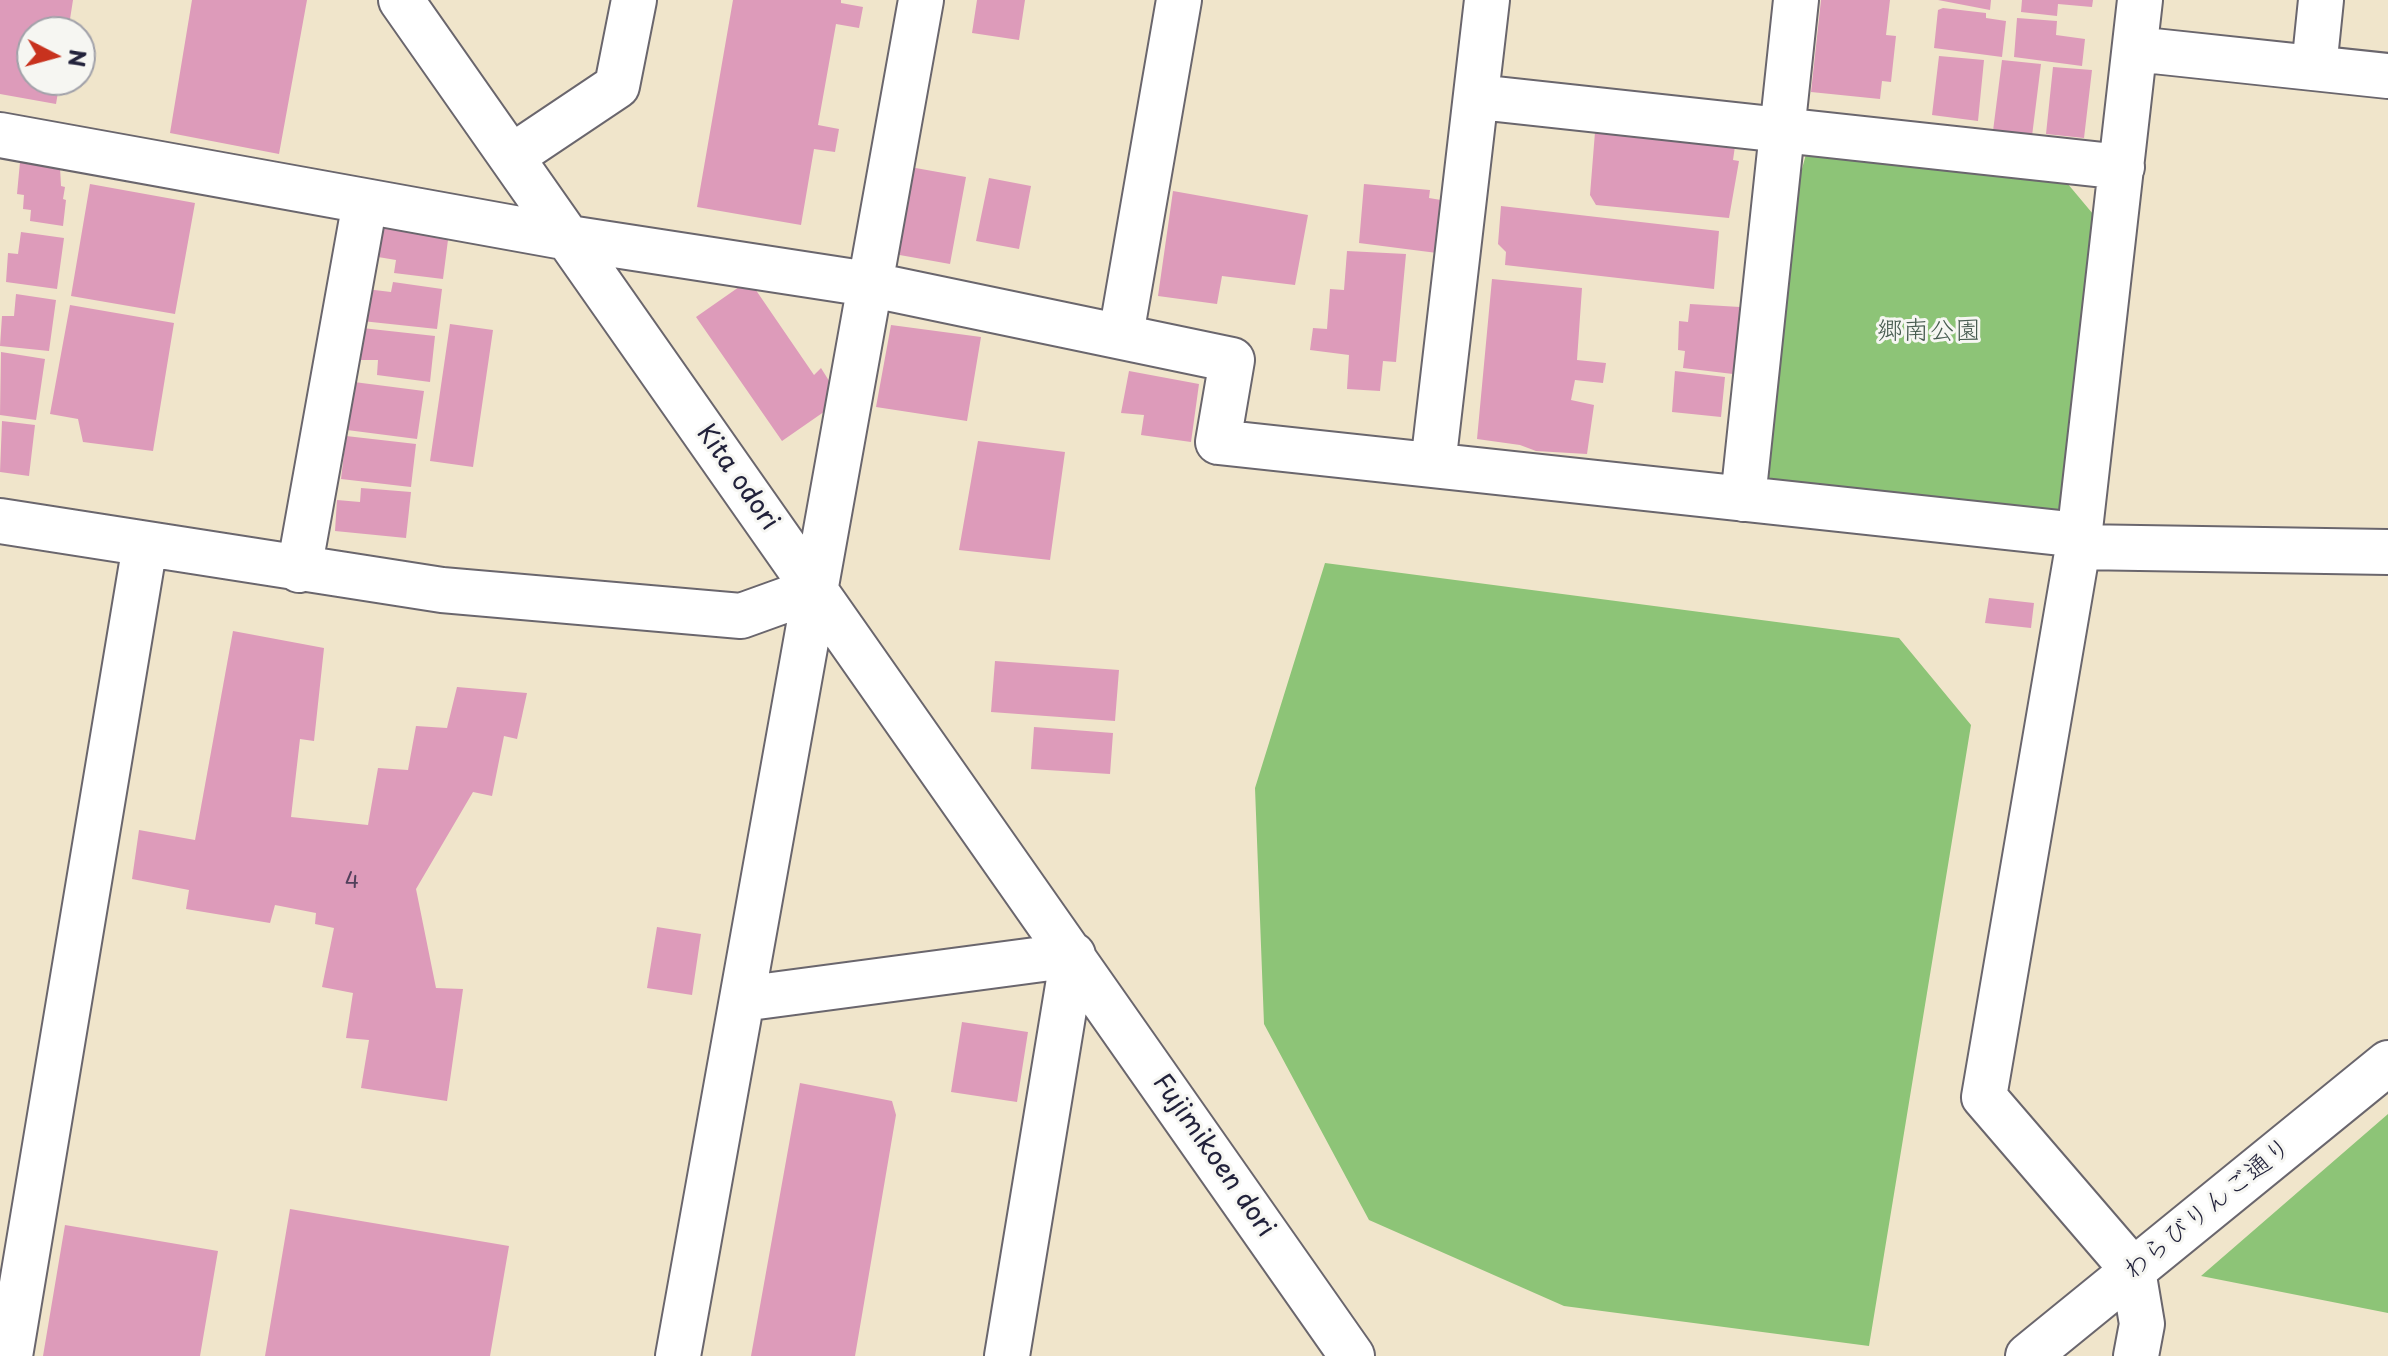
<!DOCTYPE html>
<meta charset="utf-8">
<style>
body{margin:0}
#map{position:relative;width:2388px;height:1356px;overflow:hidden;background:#f0e5cb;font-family:"Playpen Sans",sans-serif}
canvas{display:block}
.north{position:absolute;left:16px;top:16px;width:80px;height:80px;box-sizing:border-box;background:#f6f6f2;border:2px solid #a1a1a9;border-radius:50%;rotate:96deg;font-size:22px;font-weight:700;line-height:32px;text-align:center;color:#22223b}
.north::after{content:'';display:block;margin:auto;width:28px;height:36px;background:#c8321e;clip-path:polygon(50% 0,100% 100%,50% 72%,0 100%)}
</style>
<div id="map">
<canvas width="2388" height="1356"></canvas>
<div class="north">N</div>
</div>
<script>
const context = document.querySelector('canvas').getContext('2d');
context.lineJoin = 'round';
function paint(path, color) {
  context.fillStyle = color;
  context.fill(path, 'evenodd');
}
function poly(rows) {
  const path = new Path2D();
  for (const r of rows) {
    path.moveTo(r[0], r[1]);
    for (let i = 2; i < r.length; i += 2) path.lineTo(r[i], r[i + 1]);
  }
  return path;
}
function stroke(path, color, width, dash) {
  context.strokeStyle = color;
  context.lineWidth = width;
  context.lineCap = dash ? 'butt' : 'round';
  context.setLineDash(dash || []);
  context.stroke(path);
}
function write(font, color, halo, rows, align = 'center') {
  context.font = font + ' "Playpen Sans","Klee One",sans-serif';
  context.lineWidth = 6;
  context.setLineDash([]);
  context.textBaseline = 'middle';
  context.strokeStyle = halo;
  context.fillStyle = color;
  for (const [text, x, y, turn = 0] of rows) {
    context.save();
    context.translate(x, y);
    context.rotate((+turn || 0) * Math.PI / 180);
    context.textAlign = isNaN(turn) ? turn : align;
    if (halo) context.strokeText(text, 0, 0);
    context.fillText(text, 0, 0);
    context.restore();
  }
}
const green = poly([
 [1808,147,2062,177,2093,214,2061,521,1763,485,1791,209],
 [1325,563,1899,638,1971,725,1869,1346,1564,1306,1369,1220,1264,1024,1255,788],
 [2388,1114,2388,1313,2201,1276]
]);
const building = poly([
 [0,0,73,0,68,32,32,32,32,80,60,80,56,104,0,94],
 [192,0,307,0,279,154,170,133],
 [733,0,841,0,841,3,863,7,859,28,836,24,818,125,839,129,835,152,814,149,801,225,697,207],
 [977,0,1025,0,1019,40,972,33],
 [1821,0,1890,0,1886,35,1896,36,1891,82,1882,81,1880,99,1811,92],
 [1938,0,1991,0,1990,10],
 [2022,0,2093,0,2092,7,2058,4,2057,16,2021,12],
 [1943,8,1986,13,1986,18,2006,21,2002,57,1934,48,1938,10],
 [2017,18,2057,21,2056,35,2085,39,2082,66,2014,57],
 [1939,56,1984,60,1978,121,1932,115],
 [2002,60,2041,64,2032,136,1993,131],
 [2053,67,2092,70,2084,138,2046,134],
 [1595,132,1735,146,1733,160,1739,161,1729,218,1596,205,1590,195],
 [20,162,60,167,61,186,65,187,63,199,66,200,63,226,30,221,31,210,23,209,24,195,17,194],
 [910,167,966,177,950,264,894,254],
 [989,178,1031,186,1019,249,976,241],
 [90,184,195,203,175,314,71,296],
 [1364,184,1430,190,1429,198,1441,200,1437,253,1359,243],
 [1173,191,1308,215,1295,285,1222,276,1217,304,1158,296],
 [1501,206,1719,231,1714,289,1505,265,1506,252,1498,244],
 [376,223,449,232,443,279,394,273,396,260,372,256],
 [21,232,64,238,57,289,6,282,8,253,18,254],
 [1347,251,1406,254,1396,362,1383,361,1380,391,1347,389,1349,355,1310,350,1313,328,1327,329,1330,289,1344,290],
 [1492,279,1582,288,1577,360,1606,363,1603,383,1575,380,1571,400,1594,405,1587,454,1536,451,1520,445,1477,439],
 [749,280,814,375,821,368,841,400,782,441,696,317],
 [393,282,442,289,437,329,362,321,366,289,391,292],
 [16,294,56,300,49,351,0,346,2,316,14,316],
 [1690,304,1740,307,1733,374,1683,368,1685,351,1678,350,1679,321,1688,322],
 [70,305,174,323,153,451,83,442,78,419,50,414],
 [450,324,493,330,473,467,430,461],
 [891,325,981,337,967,421,876,407],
 [362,328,435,336,430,382,377,375,378,360,360,360],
 [1,352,45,359,36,420,0,415],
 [1129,371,1199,384,1191,442,1141,435,1144,415,1121,413],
 [1675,371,1725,377,1721,417,1672,412],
 [354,382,424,391,417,439,347,430],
 [2,421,35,425,29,476,0,472],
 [346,436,416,444,411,487,341,479],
 [978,441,1065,452,1050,560,959,550],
 [361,488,411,492,406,538,335,531,337,500,360,502],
 [1989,598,2034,603,2031,628,1985,623],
 [233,631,324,648,314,741,300,739,291,817,368,825,378,768,408,770,416,726,447,728,457,687,527,693,517,739,504,736,492,796,473,792,416,889,436,988,463,989,447,1101,361,1088,369,1040,346,1038,353,993,322,987,334,928,315,924,316,913,275,905,270,923,186,909,189,890,132,879,139,830,195,840],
 [995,661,1119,670,1115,721,991,712],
 [1034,727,1113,733,1110,774,1031,769],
 [657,927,701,934,692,995,647,988],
 [962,1022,1028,1032,1017,1102,951,1092],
 [800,1083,892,1101,896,1115,855,1356,751,1356],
 [290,1209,509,1246,490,1356,265,1356],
 [65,1225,218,1251,200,1356,43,1356]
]);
const minor = poly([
 [401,0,1352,1356],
 [2135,49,2388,76],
 [2314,68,2321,0],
 [1478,97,2122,167],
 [0,135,569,238,868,284,1232,360,1218,442,2079,535],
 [511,157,617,86,634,0],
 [1121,335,1179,0],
 [1433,465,1487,0],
 [1743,499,1796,0],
 [0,521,442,590,741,616,816,589],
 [2078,547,2388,552],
 [299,570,365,202],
 [742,999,1073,955],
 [10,1356,145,545],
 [678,1356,921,0],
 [1007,1356,1073,955],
 [2028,1356,2388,1063],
 [2136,1356,2142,1324,2133,1270,1984,1097,2078,547,2140,0]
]);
const numberNames = [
 ["4",352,882]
];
const parkNames = [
 ["郷南公園",1929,332]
];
const streetNames = [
 ["Kita odori",737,478,55],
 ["Fujimikoen dori",1213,1156,55],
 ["わらびりんご通り",2208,1209,-39]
];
paint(green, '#8dc477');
paint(building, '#dd9bba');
stroke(minor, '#6a666d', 48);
stroke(minor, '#fff', 44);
write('22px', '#51405b', null, numberNames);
write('26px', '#475b50', '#f6f6f2', parkNames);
write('26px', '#22223b', '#f6f6f2', streetNames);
</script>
